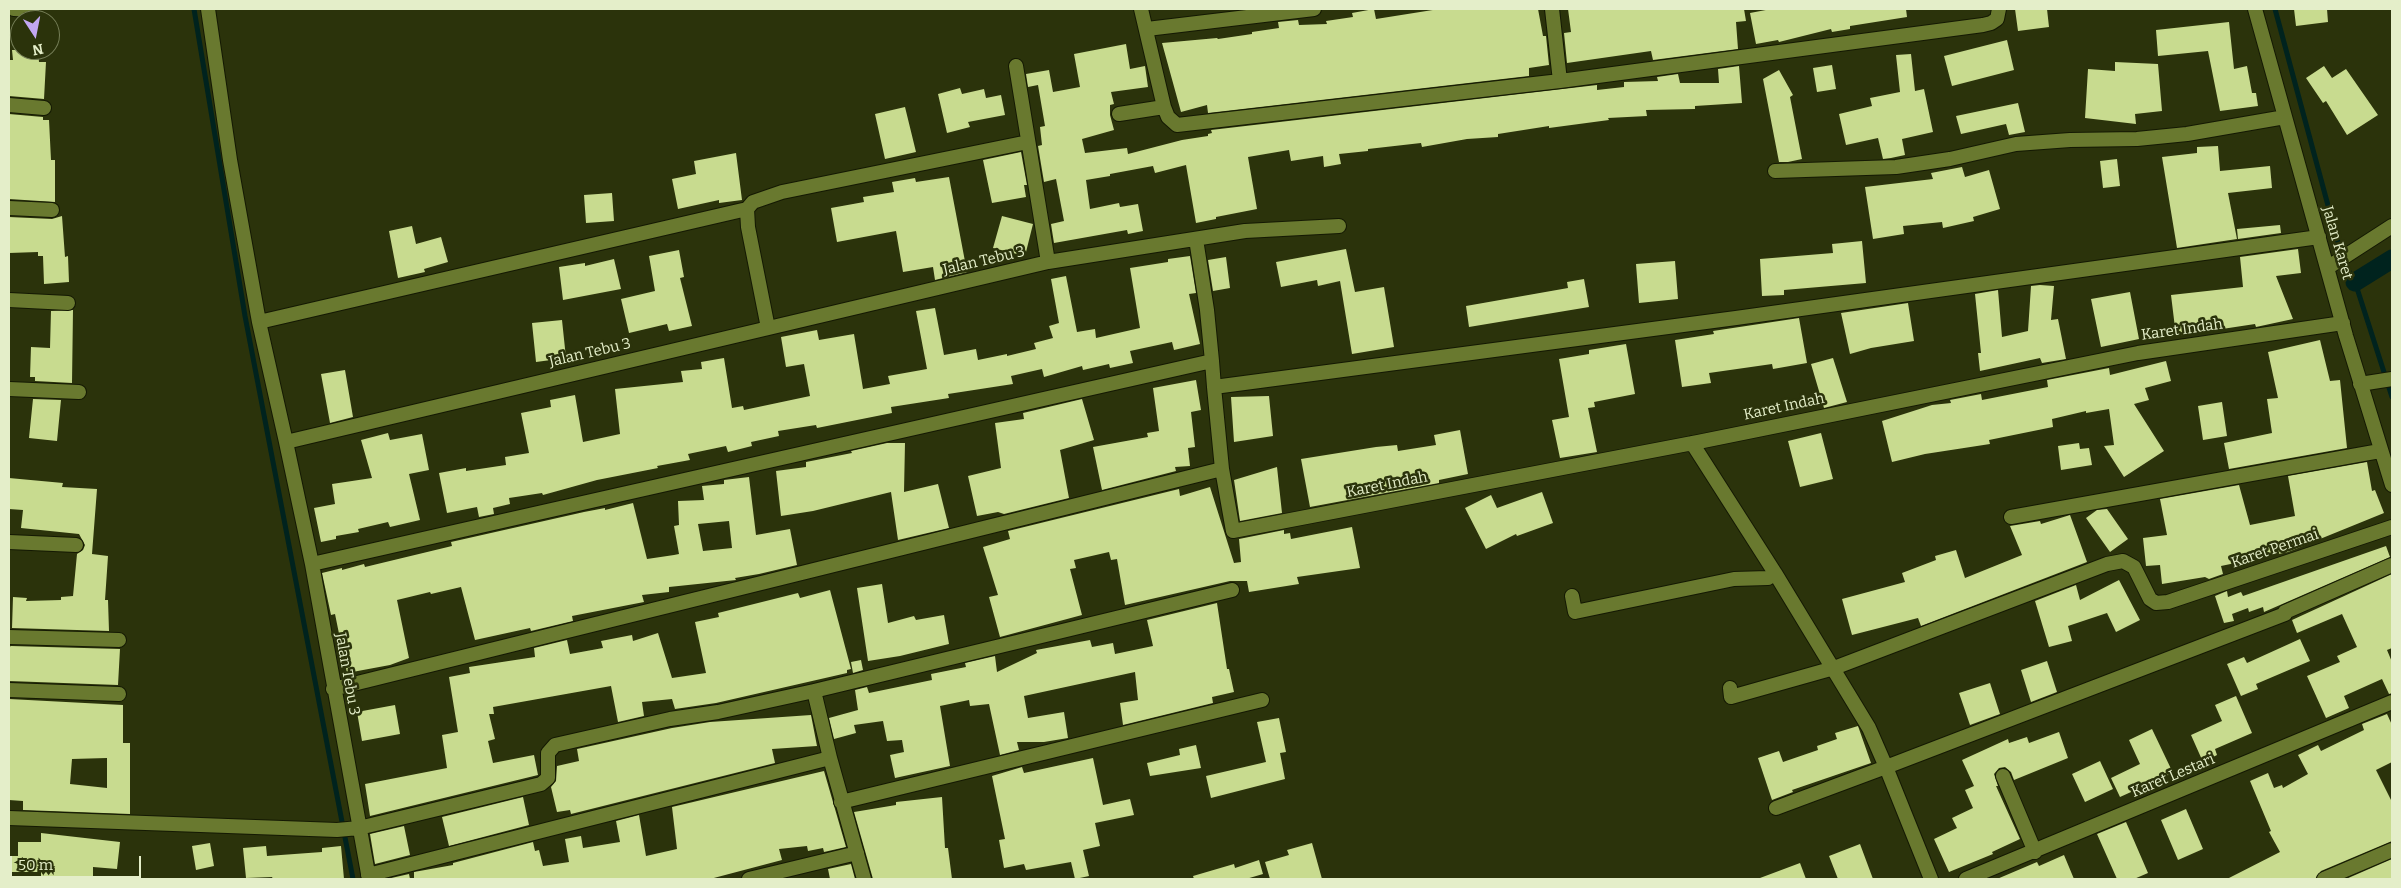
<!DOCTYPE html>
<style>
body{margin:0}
#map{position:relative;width:2401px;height:888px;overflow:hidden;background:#2b330b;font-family:Bitter,serif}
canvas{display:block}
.frame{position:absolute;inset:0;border:10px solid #e4eec9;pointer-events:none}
.north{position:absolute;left:10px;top:10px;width:50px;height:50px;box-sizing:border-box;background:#2b330b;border:1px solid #757e57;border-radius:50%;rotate:169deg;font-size:14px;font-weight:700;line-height:20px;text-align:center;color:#e4eec9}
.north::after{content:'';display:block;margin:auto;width:18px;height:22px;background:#c2a7f2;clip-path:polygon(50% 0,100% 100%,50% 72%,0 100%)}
.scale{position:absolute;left:10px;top:856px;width:131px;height:22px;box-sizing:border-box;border:2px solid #e4eec9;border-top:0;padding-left:6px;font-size:15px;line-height:18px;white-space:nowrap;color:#e4eec9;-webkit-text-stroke:4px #2b330b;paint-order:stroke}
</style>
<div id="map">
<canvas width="2401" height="888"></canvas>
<div class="frame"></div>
<div class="north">N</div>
<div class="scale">50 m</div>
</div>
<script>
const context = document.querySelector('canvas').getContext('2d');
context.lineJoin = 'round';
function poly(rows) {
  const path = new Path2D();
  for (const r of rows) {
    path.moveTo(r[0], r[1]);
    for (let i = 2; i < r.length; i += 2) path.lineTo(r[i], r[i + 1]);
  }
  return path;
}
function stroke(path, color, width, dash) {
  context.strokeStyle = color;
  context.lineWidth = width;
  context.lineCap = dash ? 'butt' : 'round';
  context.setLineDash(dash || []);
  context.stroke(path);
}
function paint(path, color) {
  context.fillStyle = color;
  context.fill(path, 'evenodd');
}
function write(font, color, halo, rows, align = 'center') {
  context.font = font + ' Bitter,serif';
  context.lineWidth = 5;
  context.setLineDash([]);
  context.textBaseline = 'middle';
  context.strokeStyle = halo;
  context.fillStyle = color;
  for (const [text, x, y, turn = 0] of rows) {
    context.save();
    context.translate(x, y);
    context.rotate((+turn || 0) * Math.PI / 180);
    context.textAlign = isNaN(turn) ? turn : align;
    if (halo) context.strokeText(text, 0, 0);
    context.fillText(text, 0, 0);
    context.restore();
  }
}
const stream = poly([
 [194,9,245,316,353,879],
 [2275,9,2343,261,2355,282,2392,397]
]);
const canal = poly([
 [2355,282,2392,259]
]);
const building = poly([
 [1374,9,1376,19,1439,9,1538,9,1543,36,1546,36,1549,65,1529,68,1529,76,1208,113,1207,105,1181,112,1162,43,1217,38,1218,39,1252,34,1252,32,1279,28,1278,22,1298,20,1299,25,1327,24,1326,21,1353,17,1352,13],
 [1568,9,1744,9,1746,21,1736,22,1738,49,1653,60,1651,51,1567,63,1564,33,1571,32],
 [1771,9,1906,9,1907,17,1850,26,1850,29,1832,32,1831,29,1779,42,1778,40,1756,44,1750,13],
 [2015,9,2047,9,2049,27,2018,31],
 [2294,9,2327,9,2328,22,2296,26],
 [2229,22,2234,69,2247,66,2252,93,2256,93,2258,106,2220,111,2208,51,2158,56,2156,30],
 [2007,40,2014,70,1952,86,1944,56],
 [1126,44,1130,69,1145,66,1148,87,1111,92,1114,104,1110,105,1110,115,1114,130,1082,139,1085,153,1127,148,1128,154,1182,140,1208,136,1208,134,1212,133,1211,130,1597,85,1597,90,1624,87,1624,82,1658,81,1657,77,1678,74,1680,83,1719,83,1718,69,1739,66,1742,103,1695,106,1695,109,1646,110,1647,116,1608,118,1609,120,1549,128,1549,126,1498,134,1498,137,1467,139,1422,147,1421,143,1368,149,1368,151,1339,154,1341,164,1324,167,1323,156,1291,161,1289,150,1248,157,1257,209,1216,217,1216,219,1196,223,1186,165,1155,173,1153,166,1110,174,1110,176,1086,180,1090,209,1119,203,1120,207,1138,204,1143,231,1128,234,1127,230,1054,243,1051,224,1064,221,1056,179,1044,182,1038,146,1042,145,1040,127,1045,126,1038,85,1028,87,1026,74,1049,70,1053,92,1080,87,1074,54],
 [12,50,38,50,39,62,46,62,44,99,9,96,9,60,13,60],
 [1911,54,1915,91,1924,89,1933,132,1902,139,1905,155,1891,158,1883,159,1878,138,1846,145,1839,114,1872,106,1870,98,1900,92,1896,55],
 [2115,62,2158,64,2162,111,2135,114,2136,124,2085,118,2088,69,2115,71],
 [1832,65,1836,89,1817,92,1813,68],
 [2324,66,2332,78,2346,69,2378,115,2347,135,2326,101,2323,103,2306,78],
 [1779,70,1793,95,1790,97,1802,159,1788,162,1779,162,1763,79],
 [960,88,962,94,984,89,986,98,1001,95,1005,115,968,122,970,127,947,133,938,94],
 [2018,103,2025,132,2009,135,2006,124,1961,134,1956,116],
 [905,107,916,152,885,159,875,114],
 [9,114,43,117,43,120,49,120,51,160,55,160,55,202,9,199],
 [2218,146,2220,171,2270,166,2272,188,2228,193,2237,239,2177,248,2162,157,2197,153,2197,147],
 [1021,152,1027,185,1024,185,1026,197,992,203,983,160],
 [736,153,742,200,719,203,719,200,678,209,672,179,696,174,694,161],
 [2117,159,2120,186,2103,188,2100,161],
 [1962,167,1965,177,1989,170,2000,209,1973,217,1974,221,1943,228,1942,222,1903,226,1904,234,1873,239,1865,187,1933,179,1931,173],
 [949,177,967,272,935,280,933,267,903,272,896,231,837,242,831,208,864,202,863,197,894,192,892,182,915,178,916,182],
 [612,193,614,221,586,223,584,195],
 [62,216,65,257,68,256,69,282,44,284,43,256,38,256,38,252,9,253,9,217,52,219],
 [1002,216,1033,224,1025,256,993,248],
 [2280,225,2281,233,2238,239,2237,229],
 [412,226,416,244,441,237,448,262,424,269,425,272,398,278,389,231],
 [1862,241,1866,283,1784,290,1784,295,1762,296,1760,259,1833,253,1832,244],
 [1346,249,1355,292,1384,287,1394,347,1352,354,1340,281,1318,286,1317,280,1281,287,1276,262],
 [2298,249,2301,273,2276,276,2293,319,2256,327,2255,324,2176,336,2171,295,2243,287,2240,257],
 [679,250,684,277,680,278,692,326,669,331,667,324,629,333,621,299,655,291,649,256],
 [1190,256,1196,293,1189,294,1200,344,1174,350,1172,342,1130,351,1133,363,1110,368,1109,364,1083,370,1082,366,1044,377,1042,369,1011,376,1013,384,948,394,949,398,891,407,892,413,817,428,816,425,778,431,779,436,751,442,752,446,728,452,726,446,688,454,690,460,657,466,658,468,597,480,543,495,542,493,509,498,510,504,493,508,494,514,479,517,477,507,447,513,439,473,466,468,466,471,506,465,505,457,529,453,521,413,551,407,550,400,575,395,583,442,620,434,615,389,683,382,681,371,702,369,701,362,724,358,732,408,743,406,744,410,810,396,804,364,786,367,781,337,817,330,819,340,854,334,863,389,890,384,888,376,927,369,916,311,935,308,944,355,976,349,978,360,1007,354,1007,356,1036,349,1034,343,1053,338,1049,326,1059,323,1051,279,1066,276,1077,332,1095,329,1096,338,1140,328,1130,268,1168,262,1168,259],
 [1226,257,1230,288,1213,291,1208,260],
 [614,259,621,289,563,300,559,267,585,263,585,266],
 [1675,261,1678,299,1639,303,1636,264],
 [1584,279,1589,307,1469,327,1466,306,1568,288,1567,282],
 [2040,285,2054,286,2051,320,2058,319,2066,359,2042,363,2040,358,1980,371,1978,353,1981,353,1975,294,1998,290,2002,337,2028,331,2031,286],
 [2130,292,2139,339,2101,347,2091,299],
 [1908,303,1914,341,1871,348,1850,354,1841,313],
 [73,310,72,383,35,381,35,377,30,377,31,347,50,348,51,311],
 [1799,318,1807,363,1773,369,1772,364,1709,373,1711,383,1682,387,1675,340,1714,334,1713,331],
 [562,320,566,358,536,362,532,323],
 [2320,340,2330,381,2340,380,2347,448,2229,469,2224,443,2272,433,2267,399,2278,398,2268,352],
 [1626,344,1635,394,1594,402,1595,407,1588,408,1597,452,1560,458,1552,420,1569,417,1559,359,1589,354,1589,350],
 [1833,358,1847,402,1824,408,1811,364],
 [2166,361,2171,381,2145,388,2149,400,2134,404,2164,451,2124,477,2104,446,2114,445,2109,409,2086,413,2086,411,2052,419,2053,427,1989,440,1990,444,1925,454,1892,462,1882,421,1932,405,1951,403,1950,400,1981,394,1982,400,2048,387,2047,380,2109,368,2110,375],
 [345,370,353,417,330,423,321,374],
 [1196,380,1201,410,1191,412,1195,447,1188,448,1190,466,1175,467,1176,471,1102,490,1093,447,1148,437,1147,433,1159,431,1153,388],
 [1269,396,1273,436,1234,442,1231,397],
 [33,399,61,400,57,441,29,438],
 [1082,399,1094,440,1060,450,1069,498,1004,514,998,512,977,516,968,476,1001,468,995,423,1024,419,1023,413],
 [2222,402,2227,436,2203,440,2198,406],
 [1460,430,1468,474,1439,480,1439,483,1310,507,1301,459,1376,447,1397,445,1398,451,1436,445,1434,435],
 [388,433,390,440,422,434,429,470,409,474,420,520,390,527,388,522,358,529,359,532,336,536,336,539,321,542,314,508,335,504,332,484,372,478,361,440],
 [1821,433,1833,479,1800,487,1788,441],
 [887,443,905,443,904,492,938,484,949,528,898,540,891,492,813,511,781,516,776,471,806,467,806,462,852,453,851,451],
 [2079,443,2080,449,2089,448,2092,465,2061,470,2058,446],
 [2367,462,2372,491,2375,490,2384,513,2288,552,2221,566,2223,574,2209,579,2205,577,2162,584,2160,565,2146,566,2143,538,2167,535,2160,499,2239,485,2250,525,2295,516,2288,476],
 [1277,467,1282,513,1240,521,1234,480],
 [749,477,756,535,790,529,797,565,759,574,735,578,736,580,669,587,669,592,642,595,644,602,572,616,573,621,531,631,530,628,475,640,461,587,431,594,430,592,397,600,409,658,390,665,347,673,335,614,331,615,322,573,342,568,342,570,364,564,365,567,452,546,451,542,584,512,605,508,605,510,633,503,647,559,674,555,679,554,674,526,679,525,678,501,704,500,702,486,724,484,724,480],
 [729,521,732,548,703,551,698,524],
 [9,478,63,483,62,487,97,489,92,554,108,556,105,600,108,600,109,631,12,628,13,597,27,598,26,601,61,600,61,597,73,596,77,554,83,550,85,545,79,534,21,528,23,510,9,509],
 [1210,487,1234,563,1241,562,1239,539,1284,530,1284,534,1290,533,1291,539,1352,527,1360,568,1297,577,1299,584,1249,592,1247,581,1230,581,1125,605,1117,559,1111,560,1109,552,1074,560,1076,568,1070,569,1082,615,1000,637,989,597,998,595,983,547,1010,539,1008,531,1179,489,1180,496],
 [1542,492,1553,523,1517,536,1516,534,1486,549,1465,508,1491,495,1497,508],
 [2107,509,2128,539,2110,552,2086,518,2097,510],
 [2070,515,2087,562,1921,626,1918,618,1852,635,1842,599,1905,582,1902,573,1936,560,1935,556,1956,550,1965,578,2022,555,2010,526,2040,521,2041,524],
 [2386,546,2390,557,2264,612,2263,607,2249,612,2248,608,2232,614,2234,621,2224,623,2215,596,2227,591,2228,597,2241,592,2243,596],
 [2392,574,2392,648,2387,650,2392,662,2392,693,2389,694,2382,679,2344,696,2349,708,2326,718,2307,676,2340,662,2337,656,2357,647,2342,614,2297,633,2292,620],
 [2119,580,2140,620,2116,632,2107,613,2068,626,2072,641,2049,647,2035,601,2076,585,2080,600],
 [882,584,888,623,914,616,916,620,944,615,949,644,900,656,868,661,857,588],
 [830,590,851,669,847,670,847,673,716,703,675,709,672,699,642,702,644,716,618,722,611,686,493,707,494,714,489,714,495,739,488,741,493,763,534,755,538,775,370,816,365,784,447,768,442,735,458,732,449,677,470,673,469,667,535,657,534,648,567,640,570,654,603,648,601,641,632,635,633,641,658,633,672,678,706,673,695,622,719,617,718,613,798,593,800,598],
 [1217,603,1227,669,1229,669,1234,692,1212,697,1213,703,1123,725,1120,703,1138,700,1135,672,1024,696,1028,718,1064,712,1068,738,1044,742,1017,742,1019,750,1000,755,989,704,970,706,969,700,940,706,950,766,895,778,890,755,904,752,902,740,887,741,883,721,854,725,856,733,834,739,829,718,858,710,855,690,867,687,869,693,932,680,931,674,966,667,965,663,995,656,997,672,1037,653,1036,650,1090,640,1092,647,1113,643,1115,654,1153,646,1147,620],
 [2300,639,2310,661,2256,684,2258,689,2241,696,2227,664,2244,657,2247,663],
 [11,646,120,649,118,685,9,681,9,647],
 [861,660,863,670,853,673,851,662],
 [2047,661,2057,692,2031,702,2021,670],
 [1990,683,2000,714,1970,725,1959,693],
 [2236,696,2252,733,2215,749,2217,755,2203,762,2191,735,2222,721,2215,705],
 [9,699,123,705,123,743,130,743,130,814,23,810,23,801,9,800],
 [107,758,107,788,70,784,72,759],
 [395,705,400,734,362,741,357,712],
 [2387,714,2392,725,2392,762,2376,770,2392,802,2392,841,2321,871,2315,879,2227,879,2280,852,2269,832,2271,831,2250,781,2268,773,2274,788,2282,785,2283,788,2308,774,2298,755,2318,745,2321,751,2364,730,2362,724],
 [811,715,817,746,772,749,775,763,571,814,570,810,557,812,551,787,556,781,557,766,579,761,577,749,672,728,710,722],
 [1279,718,1286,752,1280,753,1285,779,1211,798,1206,776,1266,762,1257,722],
 [1858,726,1871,763,1792,790,1793,792,1772,800,1758,758,1779,751,1783,762,1818,750,1817,746,1837,739,1835,733],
 [2152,729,2173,773,2120,797,2111,778,2140,764,2129,740],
 [2059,732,2068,758,2014,780,2011,772,2005,767,1999,768,1994,774,1998,786,1996,786,2020,839,1992,852,1993,854,1949,872,1934,839,1957,828,1952,818,1973,808,1965,790,1974,786,1962,760,2008,739,2009,743,2027,737,2029,743],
 [1196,745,1201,768,1150,776,1147,763,1180,755,1179,749],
 [1093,758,1103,805,1130,799,1134,815,1095,823,1100,846,1083,850,1089,876,1075,879,1071,862,1026,870,1024,864,1004,868,999,840,1005,839,992,776,1022,767,1024,773],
 [2100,761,2113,789,2085,802,2072,774],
 [824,771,846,847,824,852,823,848,808,851,807,846,779,849,782,860,710,879,414,879,414,872,453,865,453,863,533,842,535,851,539,850,543,866,569,862,565,839,581,836,583,848,620,842,616,821,639,815,646,856,677,849,672,807],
 [523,797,529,825,449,846,442,817],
 [942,797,945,848,948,848,952,879,873,879,854,812,896,805,896,802],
 [2186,809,2203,849,2178,860,2161,820],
 [2126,822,2148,873,2134,879,2117,879,2097,834],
 [404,826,410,855,375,864,370,834],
 [41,833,120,842,117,869,93,867,93,879,41,879,41,872,9,872,9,856,18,856,18,842,41,842],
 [210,843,214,866,196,870,192,846],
 [1312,843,1322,879,1270,879,1265,862,1289,855,1287,850],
 [1860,844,1873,879,1838,879,1829,856],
 [266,846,267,856,322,852,322,848,341,846,344,879,273,879,272,877,246,878,243,848],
 [2064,855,2074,879,1997,879,2037,862,2039,866],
 [2392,859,2392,879,2346,879],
 [1259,860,1263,874,1246,879,1194,879,1193,876,1234,864,1235,868],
 [1800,863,1806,879,1760,879,1760,878],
 [851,864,855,879,830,879,828,869],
 [409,874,410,879,387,879]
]);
const street = poly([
 [14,9,32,10],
 [208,9,230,160,259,322,286,442],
 [1141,9,1164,107,1168,117,1177,125,1560,81,1983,25,1991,23,1997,19,1999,9],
 [1552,9,1560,81],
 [2255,9,2346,336,2392,485],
 [1147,29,1314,9],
 [1016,66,1048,262],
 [9,105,44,108],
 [1119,114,1164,107],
 [1775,171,1896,167,1950,159,2016,144,2070,140,2137,139,2187,134,2285,117],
 [9,208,52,210],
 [1196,239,1207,310,1212,361],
 [2327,268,2392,226],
 [9,300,68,303],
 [259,322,747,209],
 [768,328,748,227,747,209,753,202,782,192,1028,142],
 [2360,384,2392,379],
 [1214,387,1222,469,1233,531,1698,442,2138,353,2343,323],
 [9,389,79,392],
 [1692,443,1775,573],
 [2011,517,2380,451],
 [9,542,76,545],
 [312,564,1212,361,1214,387,1736,318,2319,237],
 [1572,596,1575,612,1734,579,1768,578,1775,573,1869,728,1886,767,2285,614,2285,612,2392,565],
 [9,637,119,640],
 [1730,688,1731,697,1834,668,2107,564,2123,561,2134,567,2150,599,2156,603,2168,602,2392,527],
 [333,689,1222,469],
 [9,690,119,694],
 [814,691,830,758,864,879],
 [2003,776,2035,852],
 [841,802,1262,700],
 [1776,808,1886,767,1931,879],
 [9,818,337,830,359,828,541,784,548,778,548,753,555,745,670,719,718,712,814,691,1232,590],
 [368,875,830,758],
 [369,879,312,564,286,442,1048,262,1245,231,1339,226],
 [749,879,857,853],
 [1966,879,2392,702],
 [2324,879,2392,850]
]);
const streetNames = [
 ["Jalan Karet",2337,243,74],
 ["Jalan Tebu 3",984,261,-13],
 ["Karet Indah",2182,330,-8],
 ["Jalan Tebu 3",590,353,-13],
 ["Karet Indah",1784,407,-12],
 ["Karet Indah",1387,485,-11],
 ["Karet Permai",2275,549,-19],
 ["Jalan Tebu 3",347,674,80],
 ["Karet Lestari",2173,776,-23]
];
stroke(stream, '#00231e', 5);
stroke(canal, '#00231e', 19);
paint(building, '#c8db8f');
stroke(street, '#141903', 16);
stroke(street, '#69792f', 14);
write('15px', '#e4eec9', '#2b330b', streetNames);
</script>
